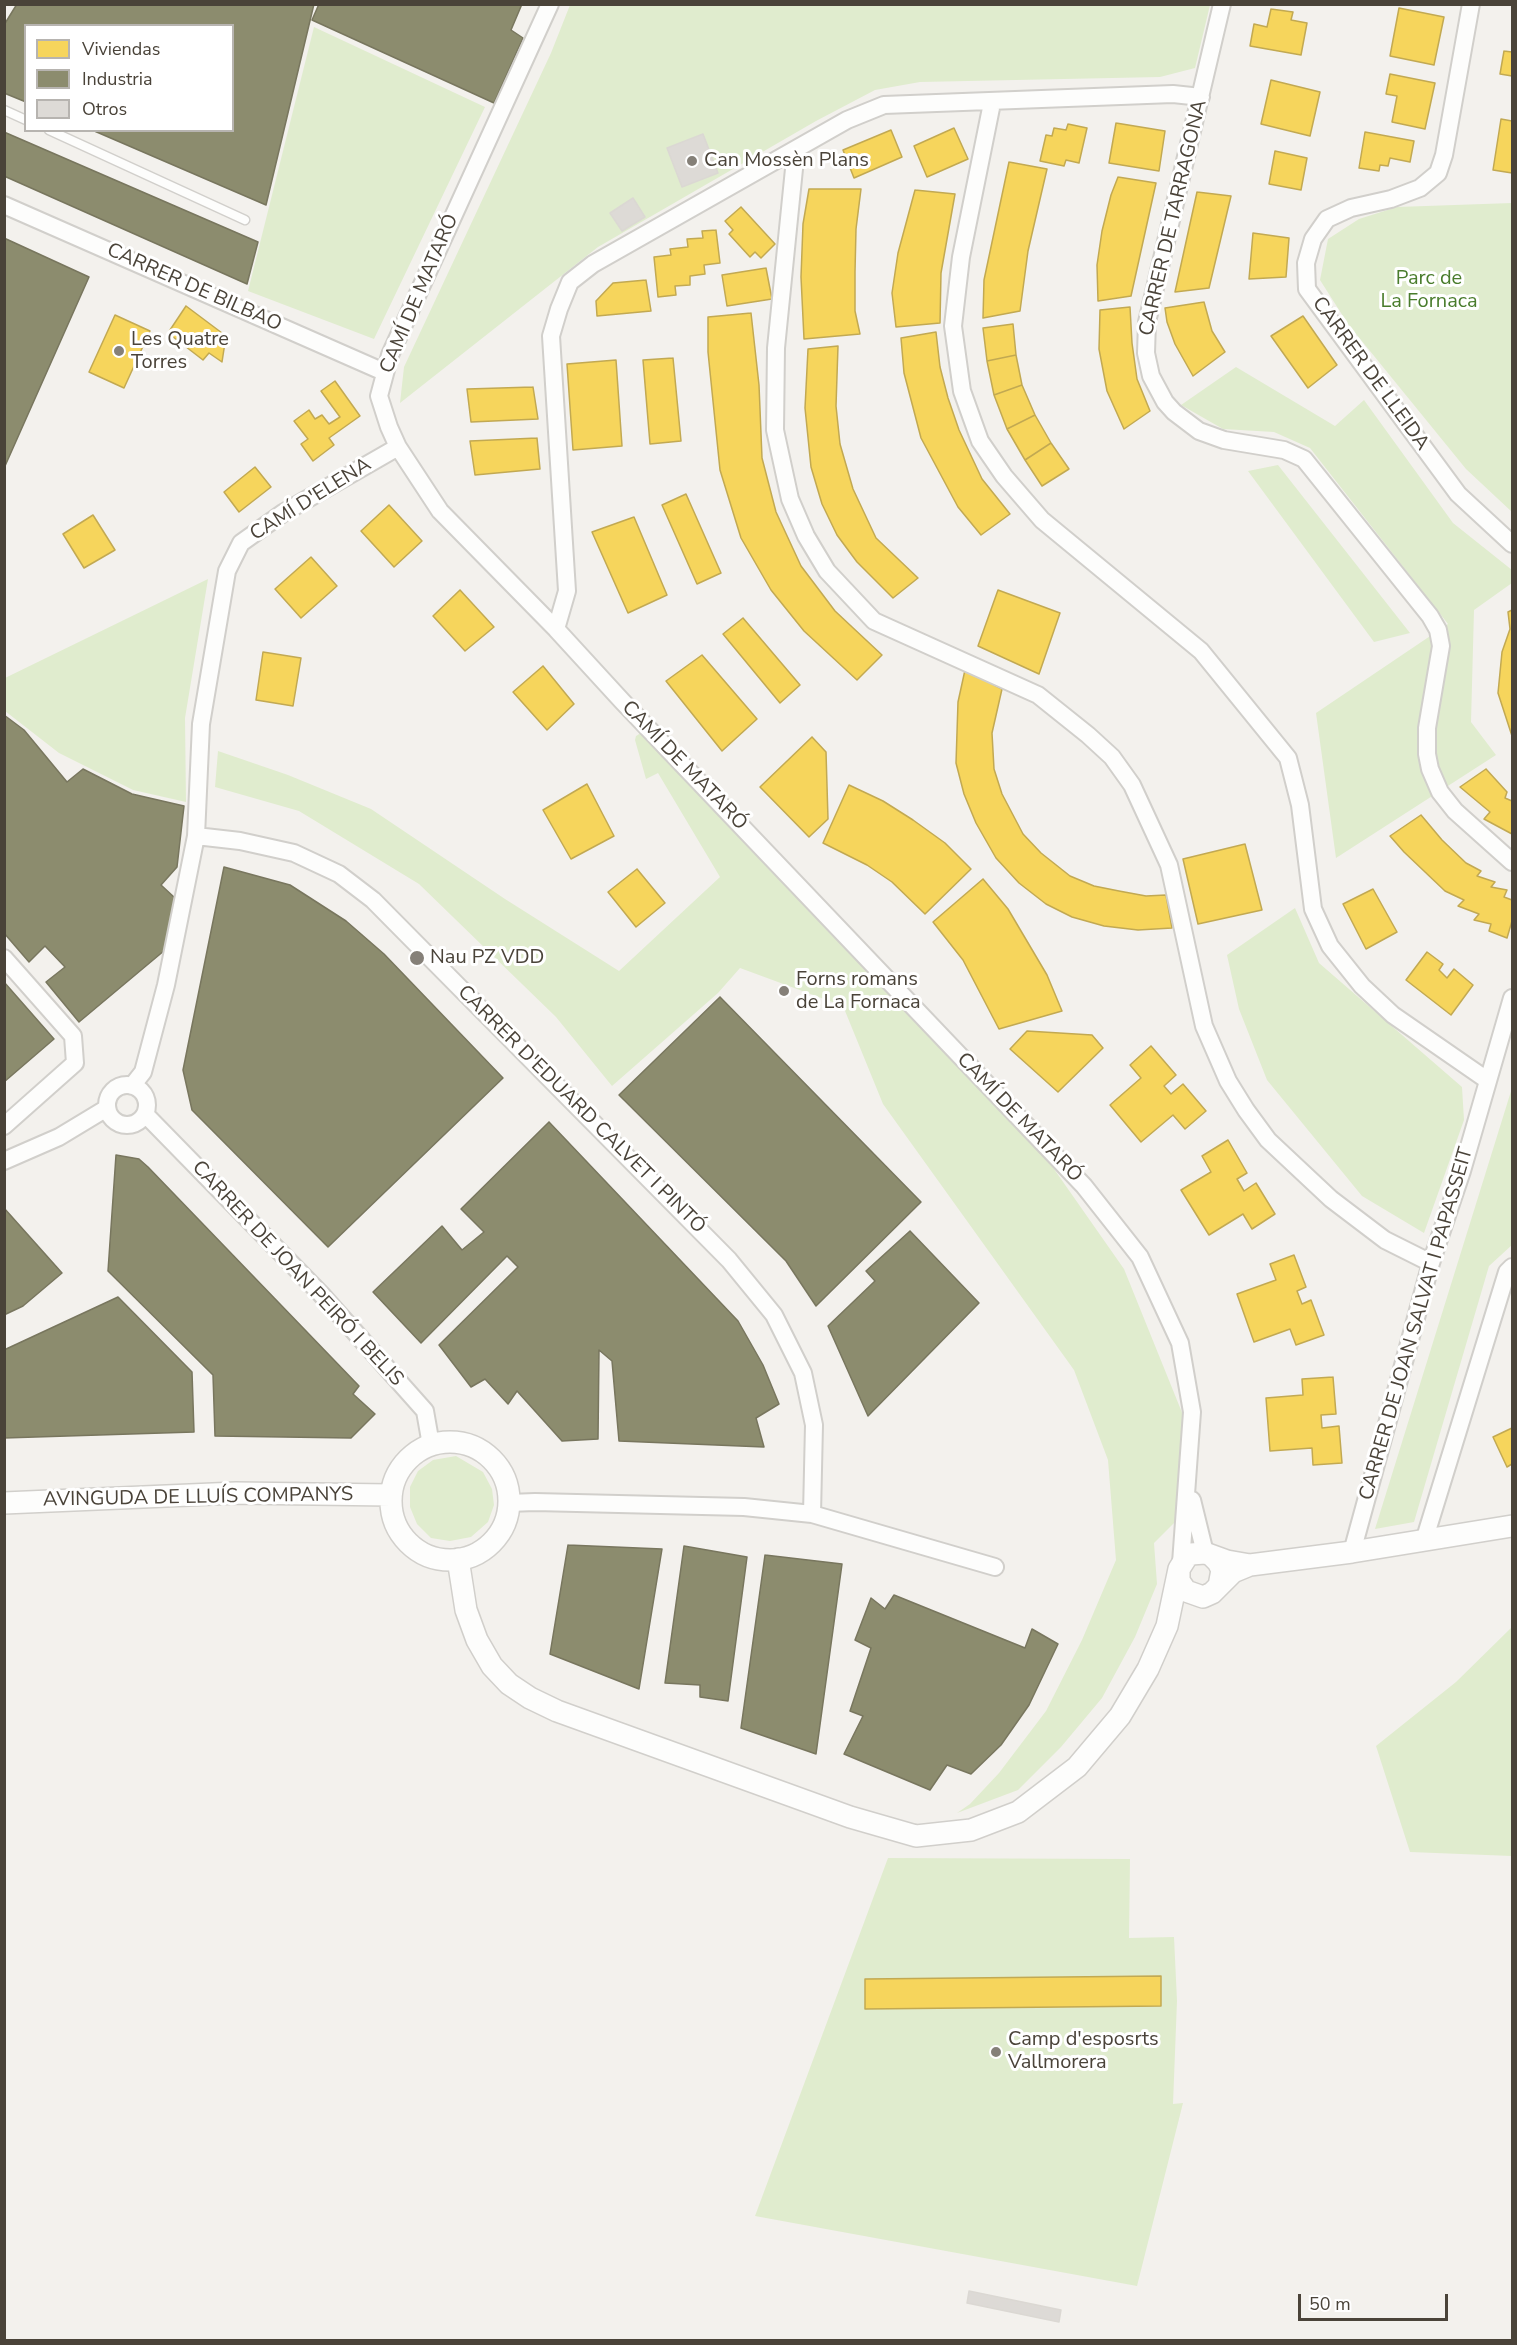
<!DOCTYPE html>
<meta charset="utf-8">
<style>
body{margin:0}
#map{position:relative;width:1517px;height:2345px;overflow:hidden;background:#f3f1ed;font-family:"Nunito Sans",sans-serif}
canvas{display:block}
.frame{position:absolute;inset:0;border:6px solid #4a4339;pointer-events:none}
.legend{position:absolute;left:24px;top:24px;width:210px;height:108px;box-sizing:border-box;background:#fff;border:2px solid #b7b4b0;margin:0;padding:8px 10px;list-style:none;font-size:18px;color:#4a4339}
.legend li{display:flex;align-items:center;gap:12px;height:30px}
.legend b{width:30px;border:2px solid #b7b4b0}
.scale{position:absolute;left:1298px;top:2294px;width:150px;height:27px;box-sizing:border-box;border:3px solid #4a4339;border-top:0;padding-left:8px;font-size:18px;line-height:21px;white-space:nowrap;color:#4a4339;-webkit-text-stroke:4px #fff;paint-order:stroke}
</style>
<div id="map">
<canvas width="1517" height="2345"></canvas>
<div class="frame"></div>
<ul class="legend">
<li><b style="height:16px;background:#f6d55c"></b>Viviendas</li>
<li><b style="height:16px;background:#8c8c6e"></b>Industria</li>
<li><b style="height:16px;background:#dddad6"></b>Otros</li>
</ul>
<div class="scale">50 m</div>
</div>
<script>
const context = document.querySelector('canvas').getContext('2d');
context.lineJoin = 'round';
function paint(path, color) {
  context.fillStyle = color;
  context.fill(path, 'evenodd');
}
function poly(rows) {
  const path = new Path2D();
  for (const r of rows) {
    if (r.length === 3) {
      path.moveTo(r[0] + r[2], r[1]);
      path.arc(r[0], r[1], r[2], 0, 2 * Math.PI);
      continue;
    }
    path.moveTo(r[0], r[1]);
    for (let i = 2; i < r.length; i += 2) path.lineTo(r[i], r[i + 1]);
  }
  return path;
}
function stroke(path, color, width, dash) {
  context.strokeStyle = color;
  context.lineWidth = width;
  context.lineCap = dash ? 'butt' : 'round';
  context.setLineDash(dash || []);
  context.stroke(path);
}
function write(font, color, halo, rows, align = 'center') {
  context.font = font + ' "Nunito Sans",sans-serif';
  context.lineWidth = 6;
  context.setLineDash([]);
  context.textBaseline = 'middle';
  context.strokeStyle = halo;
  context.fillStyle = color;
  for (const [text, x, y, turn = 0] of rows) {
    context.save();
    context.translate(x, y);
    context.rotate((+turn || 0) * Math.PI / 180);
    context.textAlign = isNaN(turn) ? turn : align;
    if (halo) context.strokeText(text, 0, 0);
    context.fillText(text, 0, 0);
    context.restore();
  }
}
const green = poly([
 [570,5,1210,5,1195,68,1160,77,920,82,875,90,816,121,598,247,400,403,404,367,551,53],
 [314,27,485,107,374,339,248,291],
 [1512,203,1512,512,1466,469,1348,324,1320,280,1328,239,1359,219,1397,207],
 [1236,367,1335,426,1364,400,1453,523,1512,570,1512,583,1474,610,1471,722,1496,755,1336,858,1316,713,1448,624,1310,448,1274,432,1223,429,1181,405],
 [1278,465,1410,633,1374,642,1248,471],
 [208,579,185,718,186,802,133,790,59,753,5,711,5,678],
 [641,733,645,734,1040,1149,1124,1269,1183,1415,1180,1517,1154,1543,1157,1584,1135,1637,1102,1698,1061,1747,1018,1790,957,1813,970,1804,999,1773,1046,1711,1082,1640,1116,1560,1108,1460,1074,1370,883,1104,843,1006,740,968,718,993,612,1086,556,1017,419,884,299,811,215,787,218,751,288,775,371,809,505,899,619,971,720,877,658,773,646,779,635,740,636,736],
 [1295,908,1319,963,1462,1087,1464,1120,1424,1233,1362,1196,1267,1080,1239,1009,1227,955],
 [1512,1088,1512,1245,1489,1266,1414,1522,1375,1529],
 [456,1456,483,1472,492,1489,494,1505,488,1522,471,1537,450,1541,431,1538,417,1524,410,1507,410,1487,418,1471,433,1460],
 [1512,1627,1512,1856,1410,1852,1376,1746,1456,1682],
 [888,1858,1130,1859,1129,1938,1174,1937,1177,2001,1173,2104,1183,2103,1137,2286,755,2216]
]);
const homes = poly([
 [1399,8,1444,17,1434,65,1390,56,1399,8],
 [1271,9,1293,12,1291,20,1307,23,1301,55,1250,46,1254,24,1267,27,1271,9],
 [1504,51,1512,52,1512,76,1500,74,1504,51],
 [1390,74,1435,83,1425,129,1392,122,1397,96,1386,94,1390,74],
 [1271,80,1320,92,1310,136,1261,124,1271,80],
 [1501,119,1512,121,1512,173,1493,170,1501,119],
 [1116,123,1165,131,1159,171,1109,163,1116,123],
 [1068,124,1087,128,1079,163,1066,160,1064,166,1040,161,1046,135,1052,136,1054,128,1066,130,1068,124],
 [954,128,968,159,927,177,914,146,954,128],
 [891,130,902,157,854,178,843,150,891,130],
 [1365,132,1414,141,1410,162,1390,158,1388,166,1380,165,1379,171,1359,168,1365,132],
 [1275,151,1307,158,1301,190,1269,184,1275,151],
 [1009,162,1047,169,1028,251,1020,311,983,318,984,280,1009,162],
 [1118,177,1156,183,1131,296,1098,301,1097,265,1102,231,1111,195,1118,177],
 [809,189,861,189,856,229,855,272,855,311,860,334,804,339,801,277,803,224,809,189],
 [915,190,955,194,941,273,940,323,896,327,892,293,898,253,915,190],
 [1197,192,1231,196,1209,288,1175,292,1197,192],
 [741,207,775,244,761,258,755,252,750,257,729,234,733,230,725,221,741,207],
 [716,230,720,263,704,265,705,274,690,276,690,285,675,286,676,295,658,297,654,257,671,255,670,249,688,247,687,239,703,238,702,231,716,230],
 [1253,233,1289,238,1286,277,1249,279,1253,233],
 [766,268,772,299,727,306,722,275,766,268],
 [646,280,651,311,597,316,596,301,613,283,646,280],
 [1204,302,1212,331,1225,352,1193,376,1175,344,1167,322,1165,308,1204,302],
 [186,306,226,336,222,362,209,353,203,360,168,333,186,306],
 [1130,307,1132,343,1137,379,1150,411,1124,429,1107,391,1099,349,1100,310,1130,307],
 [751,313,759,385,762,458,776,512,801,566,835,611,882,655,857,680,804,631,771,590,741,538,720,470,708,352,708,317,751,313],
 [115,315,150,331,124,388,89,372,115,315],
 [1303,316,1337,365,1308,388,1271,336,1303,316],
 [1013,324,1016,355,987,361,983,328,1013,324],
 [936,332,940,367,948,398,959,430,982,479,1010,514,981,535,958,507,921,438,904,373,901,338,936,332],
 [838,346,836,406,840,444,853,489,876,538,918,578,893,598,857,562,837,535,822,504,811,467,805,408,808,349,838,346],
 [1016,355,1022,385,994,395,987,361,1016,355],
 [673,358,681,441,650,444,643,360,673,358],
 [616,360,622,446,573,450,567,364,616,360],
 [335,381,360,416,329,438,334,445,313,461,301,444,308,439,294,421,309,410,315,419,322,415,329,424,340,417,321,391,335,381],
 [1022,385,1035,415,1007,429,994,395,1022,385],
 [533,387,538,419,471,422,467,389,533,387],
 [1035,415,1051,443,1025,460,1007,429,1035,415],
 [537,438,540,469,475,475,470,441,537,438],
 [1051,443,1069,469,1042,486,1025,460,1051,443],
 [255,467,271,487,239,512,224,492,255,467],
 [686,494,721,573,697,584,662,505,686,494],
 [389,505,422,541,394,567,361,531,389,505],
 [93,515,115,550,84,568,63,534,93,515],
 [634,517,667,595,628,613,592,532,634,517],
 [311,557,337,586,301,618,275,589,311,557],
 [460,590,494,627,465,651,433,616,460,590],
 [998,590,1060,613,1039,674,978,646,998,590],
 [1512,610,1512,736,1498,693,1502,652,1510,629,1508,612,1512,610],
 [743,618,800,685,780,703,723,634,743,618],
 [263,652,301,658,293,706,256,700,263,652],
 [702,655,757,719,722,751,666,681,702,655],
 [543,666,574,704,547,730,513,692,543,666],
 [965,670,1002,689,992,733,994,769,1002,794,1023,834,1041,853,1070,876,1094,886,1119,891,1146,896,1166,895,1172,928,1138,930,1104,926,1072,917,1046,904,1019,883,996,858,976,823,964,794,956,763,958,702,965,670],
 [812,737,826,752,828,819,809,837,760,787,812,737],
 [1486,769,1507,792,1505,798,1512,801,1512,834,1484,819,1490,812,1460,787,1486,769],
 [587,784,614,836,571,859,543,810,587,784],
 [849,785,883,801,913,820,945,843,971,869,925,914,892,882,867,865,823,843,849,785],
 [1421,815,1442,840,1466,863,1481,871,1477,876,1495,882,1491,887,1507,890,1504,897,1512,900,1512,921,1507,938,1489,931,1491,924,1474,920,1479,914,1458,906,1464,900,1445,891,1404,852,1390,836,1421,815],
 [1245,844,1262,910,1198,924,1183,859,1245,844],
 [637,869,665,903,636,927,608,892,637,869],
 [983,879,1008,909,1047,975,1062,1011,999,1029,963,960,933,922,983,879],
 [1373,889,1397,932,1366,949,1343,904,1373,889],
 [1427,952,1443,964,1439,970,1447,978,1454,969,1473,985,1451,1015,1406,980,1427,952],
 [1027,1031,1092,1035,1103,1048,1058,1092,1010,1049,1027,1031],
 [1151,1046,1176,1075,1164,1086,1171,1094,1183,1084,1206,1111,1185,1129,1173,1115,1141,1142,1110,1105,1141,1078,1130,1065,1151,1046],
 [1228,1140,1247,1173,1237,1179,1244,1191,1256,1183,1275,1214,1252,1229,1243,1214,1209,1235,1181,1190,1211,1172,1202,1156,1228,1140],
 [1294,1255,1306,1287,1297,1291,1302,1304,1311,1300,1324,1335,1296,1345,1290,1329,1254,1342,1237,1294,1276,1280,1270,1264,1294,1255],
 [1333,1377,1336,1414,1321,1415,1322,1428,1339,1426,1342,1463,1313,1465,1312,1448,1270,1451,1266,1398,1303,1395,1302,1379,1333,1377],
 [1512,1428,1512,1464,1507,1467,1493,1437,1512,1428],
 [1161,1976,1161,2006,865,2009,865,1979,1161,1976]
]);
const industry = poly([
 [17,4,314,4,266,205,92,130,232,130,232,26,26,26,26,102,4,93,4,25,17,4],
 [319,4,522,4,511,30,523,38,494,103,312,20,319,4],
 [4,132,258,242,247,284,4,176,4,132],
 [4,238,89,277,5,466,4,466,4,238],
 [4,715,24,730,67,782,83,769,132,794,184,806,177,867,161,885,175,898,165,950,79,1022,46,982,65,967,45,946,29,962,4,933,4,715],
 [224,867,290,885,346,921,384,954,503,1078,328,1247,192,1110,183,1070,224,867],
 [4,982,54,1039,4,1082,4,982],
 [720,997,921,1202,816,1306,786,1261,619,1095,720,997],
 [549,1122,738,1321,763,1365,779,1404,756,1418,764,1447,619,1441,612,1361,599,1350,598,1439,562,1441,517,1391,508,1404,485,1379,471,1387,439,1345,518,1267,507,1256,421,1343,373,1292,442,1226,462,1250,484,1232,461,1209,549,1122],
 [116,1155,139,1159,148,1167,359,1386,353,1394,375,1414,351,1438,215,1436,213,1375,108,1271,116,1155],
 [4,1208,62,1273,23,1306,4,1315,4,1208],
 [910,1231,979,1303,868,1416,828,1326,875,1281,866,1271,910,1231],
 [118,1297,192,1372,194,1432,4,1438,4,1350,118,1297],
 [568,1545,662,1549,639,1689,550,1654,568,1545],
 [684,1546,747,1557,728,1701,700,1697,700,1685,665,1683,684,1546],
 [765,1555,842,1564,816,1754,741,1728,765,1555],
 [894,1595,1025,1648,1032,1629,1058,1644,1029,1705,1001,1745,971,1774,947,1765,930,1790,844,1754,863,1716,850,1711,871,1648,855,1640,871,1598,885,1609,894,1595]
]);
const building = poly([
 [703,134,718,173,682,187,667,148,703,134],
 [633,198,645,217,622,231,610,213,633,198],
 [969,2291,1061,2310,1059,2322,967,2303,969,2291]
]);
const service = poly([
 [4,110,26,120],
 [49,130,245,220]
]);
const minor = poly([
 [550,4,390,355,379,396,389,427,398,447,440,511,556,629,622,701,1084,1186,1140,1257,1180,1343,1192,1412,1181,1563],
 [1222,4,1147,322,1146,353,1151,376,1165,402,1174,412,1199,431,1224,440,1284,450,1304,459,1430,616,1438,630,1441,646,1427,728,1427,754,1430,769,1440,792,1455,811,1512,862],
 [1471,4,1444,155,1438,173,1420,188,1391,199,1351,208,1327,219,1313,239,1306,263,1307,289,1458,494,1512,544],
 [992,103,961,257,953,326,962,391,980,441,1004,476,1042,520,1201,651,1288,758,1300,805,1313,909,1330,946,1362,986,1393,1015,1487,1080],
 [796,149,776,348,775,430,790,499,806,536,827,571,874,621,1038,695,1088,735,1112,757,1132,785,1169,865,1204,1026,1228,1081,1246,1110,1268,1140,1331,1199,1385,1240,1431,1263],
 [4,205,384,372],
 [556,629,567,591,551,336,559,309,570,282,593,264,847,120,884,105,1173,94,1201,97],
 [196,836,240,841,294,853,339,874,373,900,729,1260,774,1315,803,1373,814,1425,812,1514],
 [4,958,73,1036,75,1063,4,1126],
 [127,1105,20],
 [132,1086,143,1072,166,985,196,836,201,724,227,571,241,543,283,513,398,447],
 [145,1114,321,1294,425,1411,431,1445],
 [4,1161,59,1137,107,1108],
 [1192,1500,1205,1553],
 [509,1503,535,1502,744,1507,812,1514,995,1567],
 [1424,1541,1507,1272,1512,1267],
 [1352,1552,1431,1263,1462,1171,1512,998]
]);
const tertiary = poly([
 [450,1501,59],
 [4,1503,236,1493,391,1495],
 [1212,1556,1218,1562,1222,1570,1219,1586,1212,1593,1203,1597,1186,1591,1179,1581,1179,1569,1186,1558,1191,1554,1205,1553,1227,1561,1250,1565],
 [458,1559,466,1610,477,1640,492,1666,509,1684,530,1698,557,1711,850,1817,916,1836,971,1830,1018,1812,1077,1767,1120,1716,1148,1669,1167,1626,1179,1569],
 [1219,1586,1233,1572,1250,1565,1352,1552,1512,1526]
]);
const markers = [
 [692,161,6,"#858078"],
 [119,351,6,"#858078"],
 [417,958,8,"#858078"],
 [784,991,6,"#858078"],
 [996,2052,6,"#858078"]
];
const poiNames = [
 ["Can Mossèn Plans",704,161],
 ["Les Quatre",131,340],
 ["Torres",131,363],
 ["Nau PZ VDD",430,958],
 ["Forns romans",796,980],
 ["de La Fornaca",796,1003],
 ["Camp d'esposrts",1008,2040],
 ["Vallmorera",1008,2063]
];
const streetNames = [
 ["CARRER DE TARRAGONA",1174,218,-77],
 ["CARRER DE BILBAO",194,288,24],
 ["CAMÍ DE MATARÓ",420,294,-67],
 ["CARRER DE LLEIDA",1370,374,54],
 ["CAMÍ D'ELENA",311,500,-32],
 ["CAMÍ DE MATARÓ",684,766,46],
 ["CARRER D'EDUARD CALVET I PINTÓ",581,1110,45],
 ["CAMÍ DE MATARÓ",1019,1118,46],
 ["CARRER DE JOAN PEIRÓ I BELIS",297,1274,47],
 ["CARRER DE JOAN SALVAT I PAPASSEIT",1417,1324,-74],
 ["AVINGUDA DE LLUÍS COMPANYS",198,1498,-1]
];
const parkNames = [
 ["Parc de",1429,279],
 ["La Fornaca",1429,302]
];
paint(green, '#e0ecce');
paint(homes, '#f6d55c');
stroke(homes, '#c2a952', 1.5);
paint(industry, '#8c8c6e');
stroke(industry, '#78765e', 1.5);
paint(building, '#dddad6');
stroke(building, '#dbd8d3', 1.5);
stroke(service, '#d1cfcb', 11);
stroke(minor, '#d1cfcb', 20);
stroke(tertiary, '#d1cfcb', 24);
stroke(service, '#fdfdfc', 8);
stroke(minor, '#fdfdfc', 16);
stroke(tertiary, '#fdfdfc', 21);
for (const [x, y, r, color] of markers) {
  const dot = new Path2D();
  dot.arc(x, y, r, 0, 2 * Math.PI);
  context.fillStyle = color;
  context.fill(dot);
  stroke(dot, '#fff', 2);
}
write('20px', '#4a4339', '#fff', poiNames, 'left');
write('20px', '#4a4339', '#fff', streetNames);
write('20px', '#497c2c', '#fff', parkNames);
</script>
